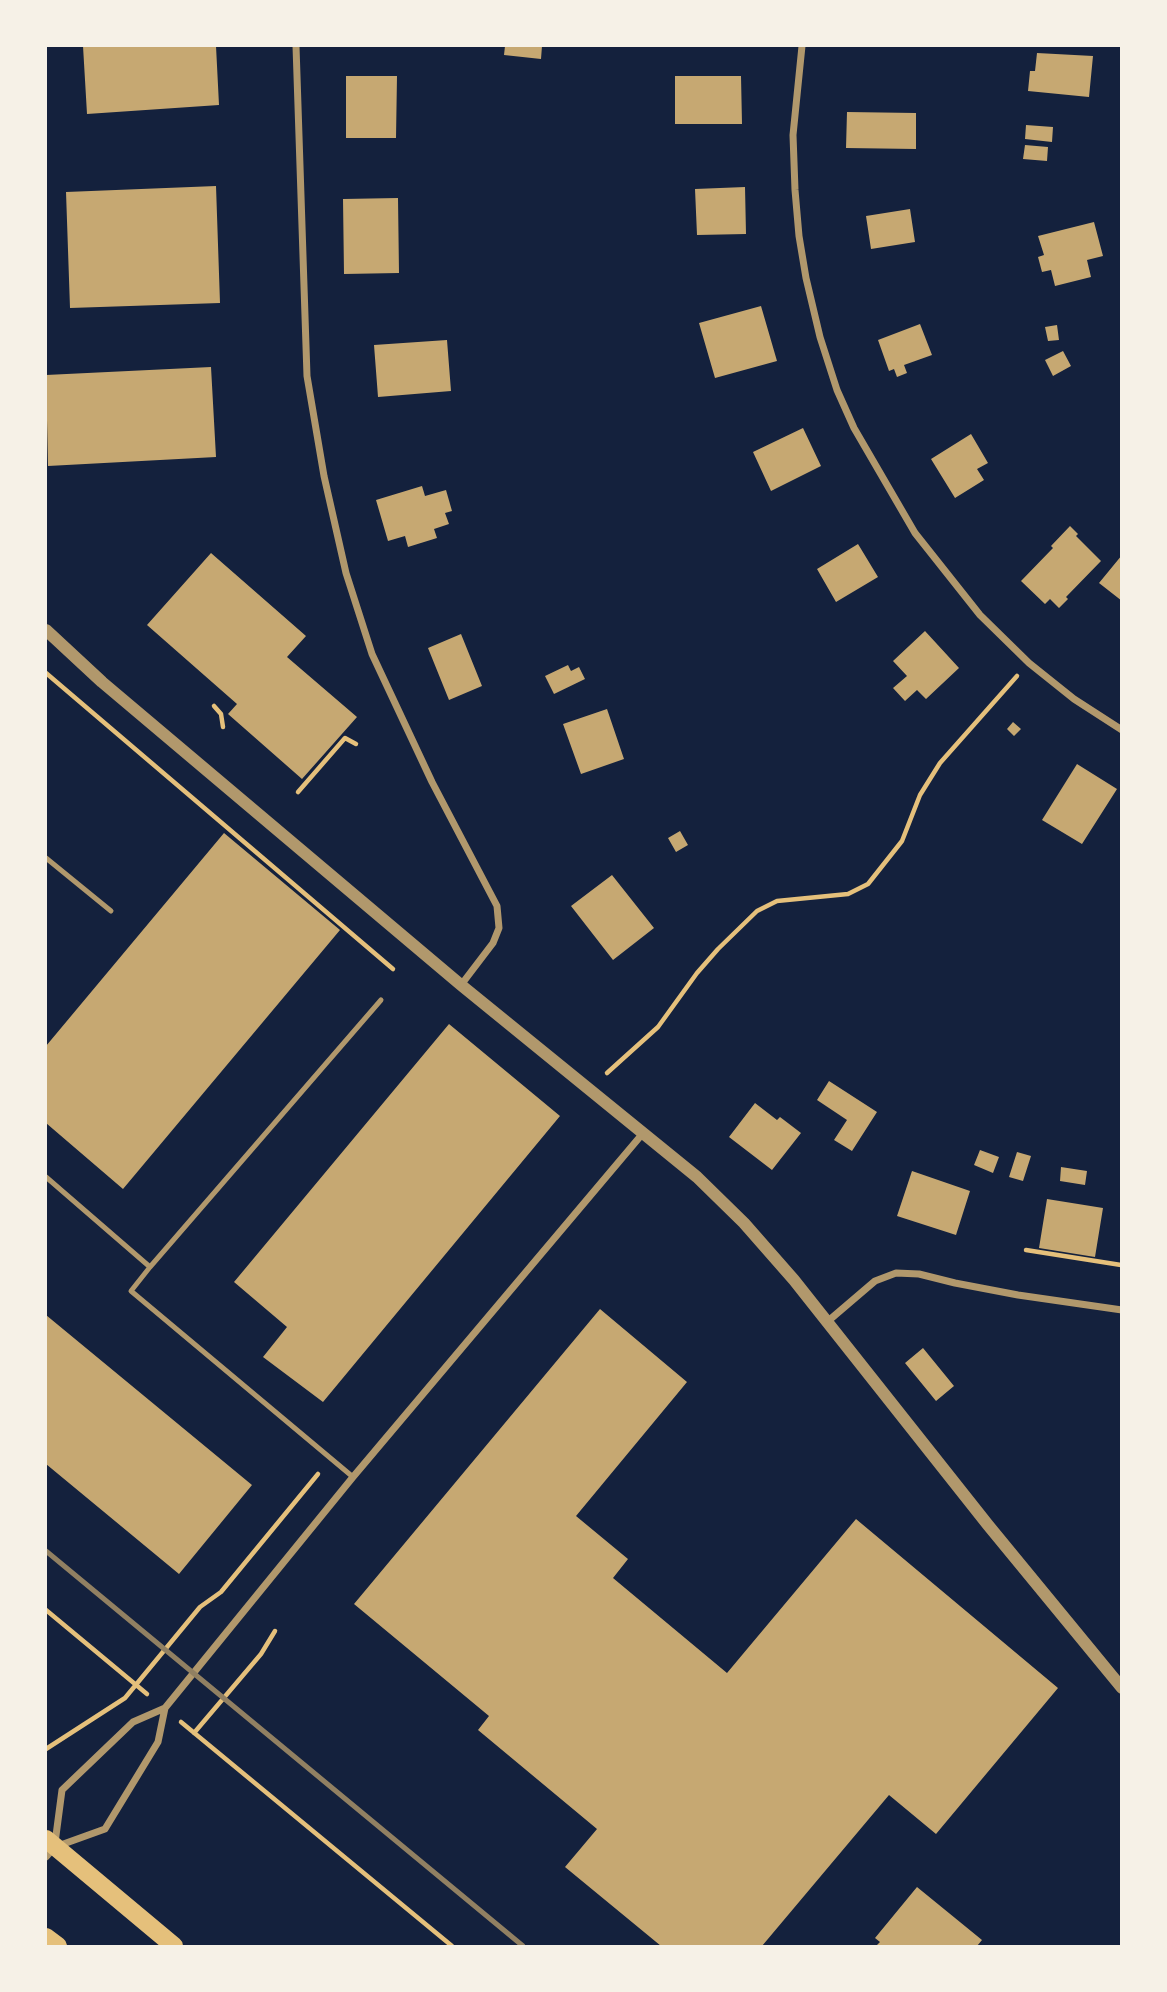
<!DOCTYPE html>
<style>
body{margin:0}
#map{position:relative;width:1167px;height:1992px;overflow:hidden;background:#14213d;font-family:"Public Sans",sans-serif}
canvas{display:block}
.frame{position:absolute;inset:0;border:47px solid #f6f1e7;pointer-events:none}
</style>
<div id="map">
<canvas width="1167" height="1992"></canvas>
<div class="frame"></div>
</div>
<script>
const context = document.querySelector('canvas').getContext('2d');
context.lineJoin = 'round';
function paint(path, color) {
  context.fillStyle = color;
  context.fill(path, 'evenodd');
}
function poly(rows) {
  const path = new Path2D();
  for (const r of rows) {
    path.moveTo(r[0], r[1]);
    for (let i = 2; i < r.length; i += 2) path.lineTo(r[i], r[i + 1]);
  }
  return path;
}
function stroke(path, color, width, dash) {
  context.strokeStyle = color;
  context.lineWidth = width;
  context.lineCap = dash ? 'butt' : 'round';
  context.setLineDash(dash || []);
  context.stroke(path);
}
const building = poly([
 [83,46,216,46,219,105,87,114],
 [505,46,542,46,541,59,504,55],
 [1037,53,1093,56,1089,97,1028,91,1030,71,1035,71],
 [346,76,397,76,396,138,346,138],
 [675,76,741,76,742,124,675,124],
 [847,112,916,113,916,149,846,148],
 [1026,125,1053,127,1052,142,1025,139],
 [1025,145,1048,147,1047,161,1023,159],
 [216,186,220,303,70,308,66,192],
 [745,187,746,234,697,235,695,189],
 [398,198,399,273,344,274,343,199],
 [910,209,915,242,871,249,866,216],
 [1094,222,1103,256,1087,260,1091,277,1055,286,1051,270,1042,272,1038,257,1044,255,1038,236],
 [761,306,777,361,715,378,699,323],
 [920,324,932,355,904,365,907,373,897,377,894,369,889,371,878,340],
 [1057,325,1059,340,1048,341,1045,327],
 [447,340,451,391,378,397,374,345],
 [1063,351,1071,366,1053,376,1045,360],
 [211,367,216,457,48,466,46,375],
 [803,428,821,466,771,491,753,452],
 [971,434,988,463,977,469,984,480,955,498,931,459],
 [422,486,425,496,446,490,452,511,445,513,449,524,434,529,437,538,408,547,405,536,388,541,376,500],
 [1070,526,1078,534,1076,536,1101,561,1066,597,1068,599,1059,608,1050,599,1045,604,1021,581,1053,548,1051,546],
 [858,544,878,577,836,602,817,569],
 [211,553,306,636,287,657,357,717,302,779,228,714,237,704,147,625],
 [1122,555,1122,601,1099,583],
 [925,631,959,668,926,699,917,690,905,701,893,688,907,676,893,661],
 [461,634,482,686,449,700,428,648],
 [568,665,571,671,579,667,585,679,554,694,545,676],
 [607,709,624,759,581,774,563,724],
 [1013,722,1021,729,1014,736,1007,729],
 [1077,764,1117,789,1082,844,1042,820],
 [680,831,688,845,676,852,668,838],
 [224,833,340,930,123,1189,46,1123,46,1046],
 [612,875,654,928,613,960,571,906],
 [449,1024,560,1116,323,1402,263,1357,287,1327,234,1282],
 [829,1081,877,1112,852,1151,834,1140,847,1120,817,1100],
 [755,1103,777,1120,780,1117,801,1133,772,1170,729,1137],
 [980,1150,999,1157,993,1173,974,1165],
 [1017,1152,1031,1156,1023,1181,1009,1177],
 [1061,1167,1087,1171,1085,1185,1060,1181],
 [912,1171,970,1191,956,1235,897,1216],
 [1047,1199,1103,1208,1095,1257,1039,1248],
 [600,1309,687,1382,576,1516,628,1559,613,1578,727,1673,856,1519,1058,1688,936,1834,889,1795,762,1946,661,1946,565,1867,597,1829,478,1730,489,1716,354,1604],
 [46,1315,252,1485,179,1574,46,1464],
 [923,1348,954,1386,936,1401,905,1363],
 [917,1887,982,1940,977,1946,876,1946,880,1942,875,1938]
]);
const path = poly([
 [46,673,393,969],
 [214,706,221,714,223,727],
 [298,792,345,738,356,744],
 [607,1073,658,1027,697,973,718,949,757,911,777,901,848,894,868,884,902,841,920,795,940,763,1017,676],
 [1026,1250,1121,1265],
 [46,1610,147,1694],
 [181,1722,452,1946],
 [194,1733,261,1654,275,1631],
 [46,1749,125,1698,200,1607,221,1592,318,1474]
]);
const service = poly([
 [46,858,111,911],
 [46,1177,150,1267,131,1291,353,1477],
 [150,1267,381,1000]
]);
const minor = poly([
 [296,46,307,376,324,476,346,573,372,654,432,782,497,906,499,928,493,943,461,985],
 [802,46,793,135,795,190,799,236,806,278,820,337,837,390,854,428,915,533,980,615,1029,663,1074,699,1122,730],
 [827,1322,875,1281,896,1273,919,1274,955,1283,1018,1295,1122,1310],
 [55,1843,62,1790,133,1722,165,1708,353,1477,644,1132],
 [46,1857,55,1847,105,1829,158,1742,165,1708]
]);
const tertiary = poly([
 [46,630,102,682,461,985,697,1177,744,1223,794,1280,988,1525,1122,1688]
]);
const primary = poly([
 [46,1839,174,1946],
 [46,1937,58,1946]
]);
const rail = poly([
 [46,1551,523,1946]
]);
paint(building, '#c6a872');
stroke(path, '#e5c07b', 4.5);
stroke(service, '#b1986c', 5);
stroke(minor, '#b1986c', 7);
stroke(tertiary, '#b1986c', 12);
stroke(primary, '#e5c07b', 18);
stroke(rail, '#918062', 5);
</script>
